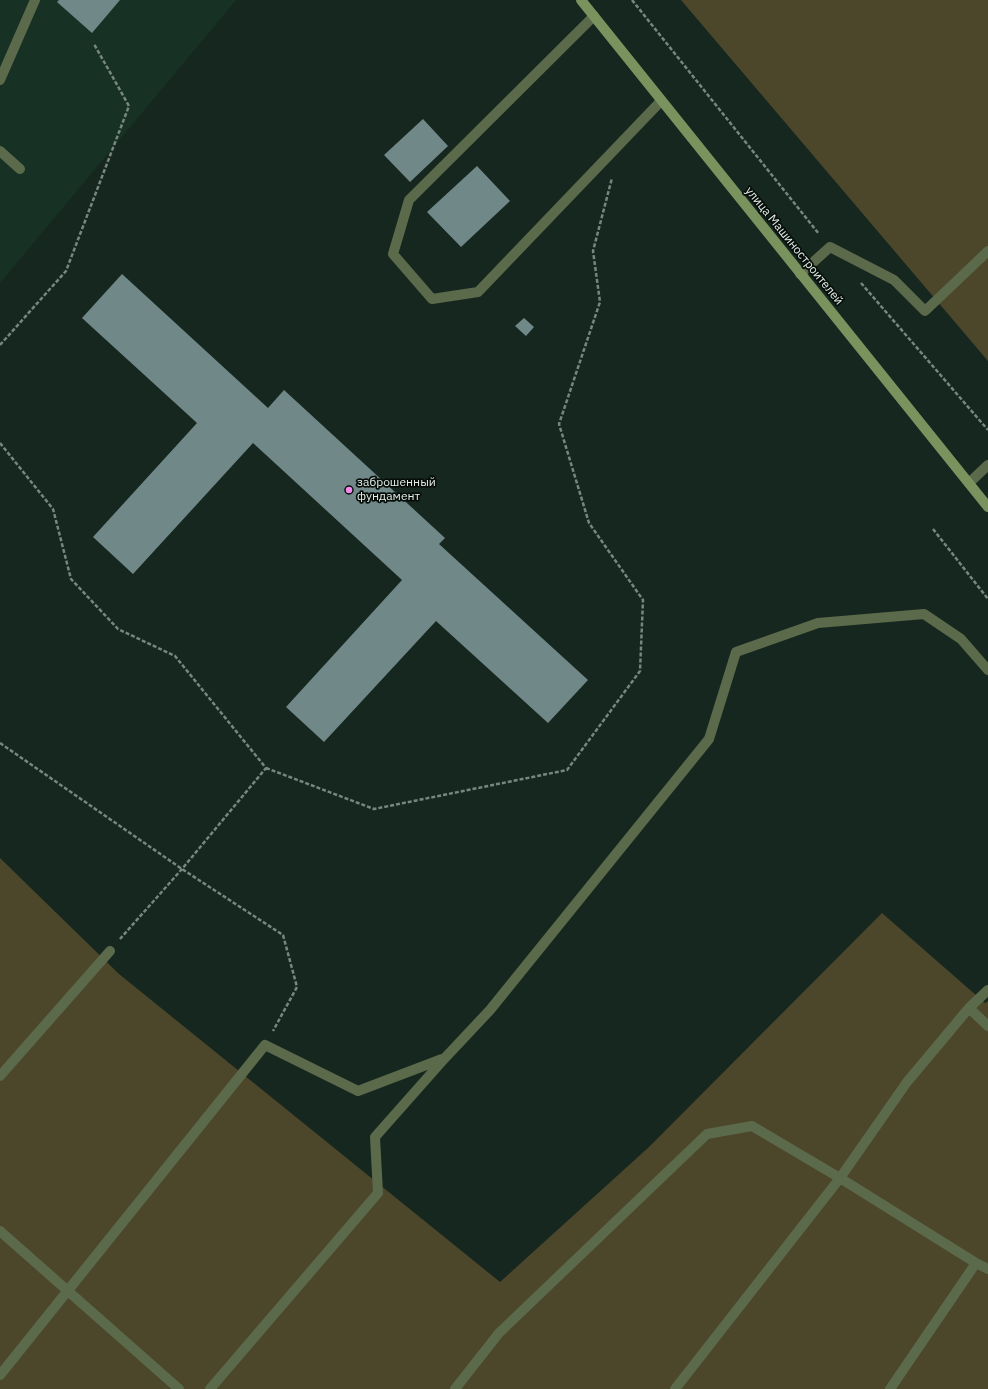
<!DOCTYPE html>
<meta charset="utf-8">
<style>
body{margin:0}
canvas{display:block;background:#16271f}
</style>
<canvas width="988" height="1389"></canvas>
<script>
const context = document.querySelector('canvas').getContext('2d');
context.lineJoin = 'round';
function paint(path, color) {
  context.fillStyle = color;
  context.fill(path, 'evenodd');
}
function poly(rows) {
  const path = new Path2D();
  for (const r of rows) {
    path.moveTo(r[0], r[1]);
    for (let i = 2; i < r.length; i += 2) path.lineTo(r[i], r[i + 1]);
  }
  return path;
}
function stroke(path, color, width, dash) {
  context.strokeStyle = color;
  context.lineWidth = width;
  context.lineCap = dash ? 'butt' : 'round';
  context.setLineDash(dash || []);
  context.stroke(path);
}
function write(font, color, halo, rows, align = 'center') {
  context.font = font + ' "IBM Plex Sans",sans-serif';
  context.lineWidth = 3.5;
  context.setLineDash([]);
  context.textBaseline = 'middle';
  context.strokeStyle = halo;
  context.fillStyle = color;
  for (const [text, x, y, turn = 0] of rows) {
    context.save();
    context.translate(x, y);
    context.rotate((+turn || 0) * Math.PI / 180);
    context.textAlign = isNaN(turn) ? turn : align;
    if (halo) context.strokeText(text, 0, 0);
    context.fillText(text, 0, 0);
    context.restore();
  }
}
const built = poly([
 [0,0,236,0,0,283]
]);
const green = poly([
 [681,0,988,0,988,361],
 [0,858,119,974,500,1282,649,1147,882,913,985,1003,988,1001,988,1389,0,1389]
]);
const building = poly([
 [59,0,120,0,92,33,57,2],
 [423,119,448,146,410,182,384,155],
 [477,166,510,201,461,247,427,212],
 [122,274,268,408,284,390,445,538,439,544,588,680,548,723,436,621,324,742,286,707,402,580,253,443,133,574,93,537,197,423,82,318],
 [524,318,534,327,526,336,515,326]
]);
const path = poly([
 [632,0,819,234],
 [861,283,988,430],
 [0,345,66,271,129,106,94,44],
 [0,443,53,509,71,579,118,629,175,656,266,768,182,869,120,939],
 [933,529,988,599],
 [0,743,182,869,283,935,297,987,273,1031],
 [266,768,374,809,567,770,640,671,643,600,589,523,559,424,600,302,593,251,612,178]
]);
const lane = poly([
 [594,16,409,200,393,254,432,299,478,292,661,101],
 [0,80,35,0],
 [0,151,20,169],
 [800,274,830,247,894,280,925,311,988,251],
 [969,483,988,465],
 [969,1008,988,1026],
 [0,1076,110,951],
 [0,1231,179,1389],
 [976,1263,988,1269],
 [0,1375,265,1045,358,1091,442,1059],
 [210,1389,378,1193,375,1137,444,1059,490,1010,709,739,736,652,818,623,924,614,961,639,988,670],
 [455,1389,499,1333,707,1134,752,1126,840,1178,675,1389],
 [890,1389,976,1263,840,1178,907,1082,969,1008,988,990]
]);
const secondary = poly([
 [581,0,988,507]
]);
const markers = [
 [349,490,4,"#f689ed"]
];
const streetNames = [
 ["улица Машиностроителей",794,246,51]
];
const poiNames = [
 ["заброшенный",357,483],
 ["фундамент",357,497]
];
paint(built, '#183125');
paint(green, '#4c462b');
paint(building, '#708888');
stroke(path, '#77867f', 2.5, [4, 2]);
stroke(lane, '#5b6a4a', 10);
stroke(secondary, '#7a935e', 10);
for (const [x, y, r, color] of markers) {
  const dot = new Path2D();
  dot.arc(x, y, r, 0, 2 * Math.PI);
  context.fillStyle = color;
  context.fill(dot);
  stroke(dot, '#070e0a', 1.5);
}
write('12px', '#e3eee8', '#070e0a', streetNames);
write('12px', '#e3eee8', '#070e0a', poiNames, 'left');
</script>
